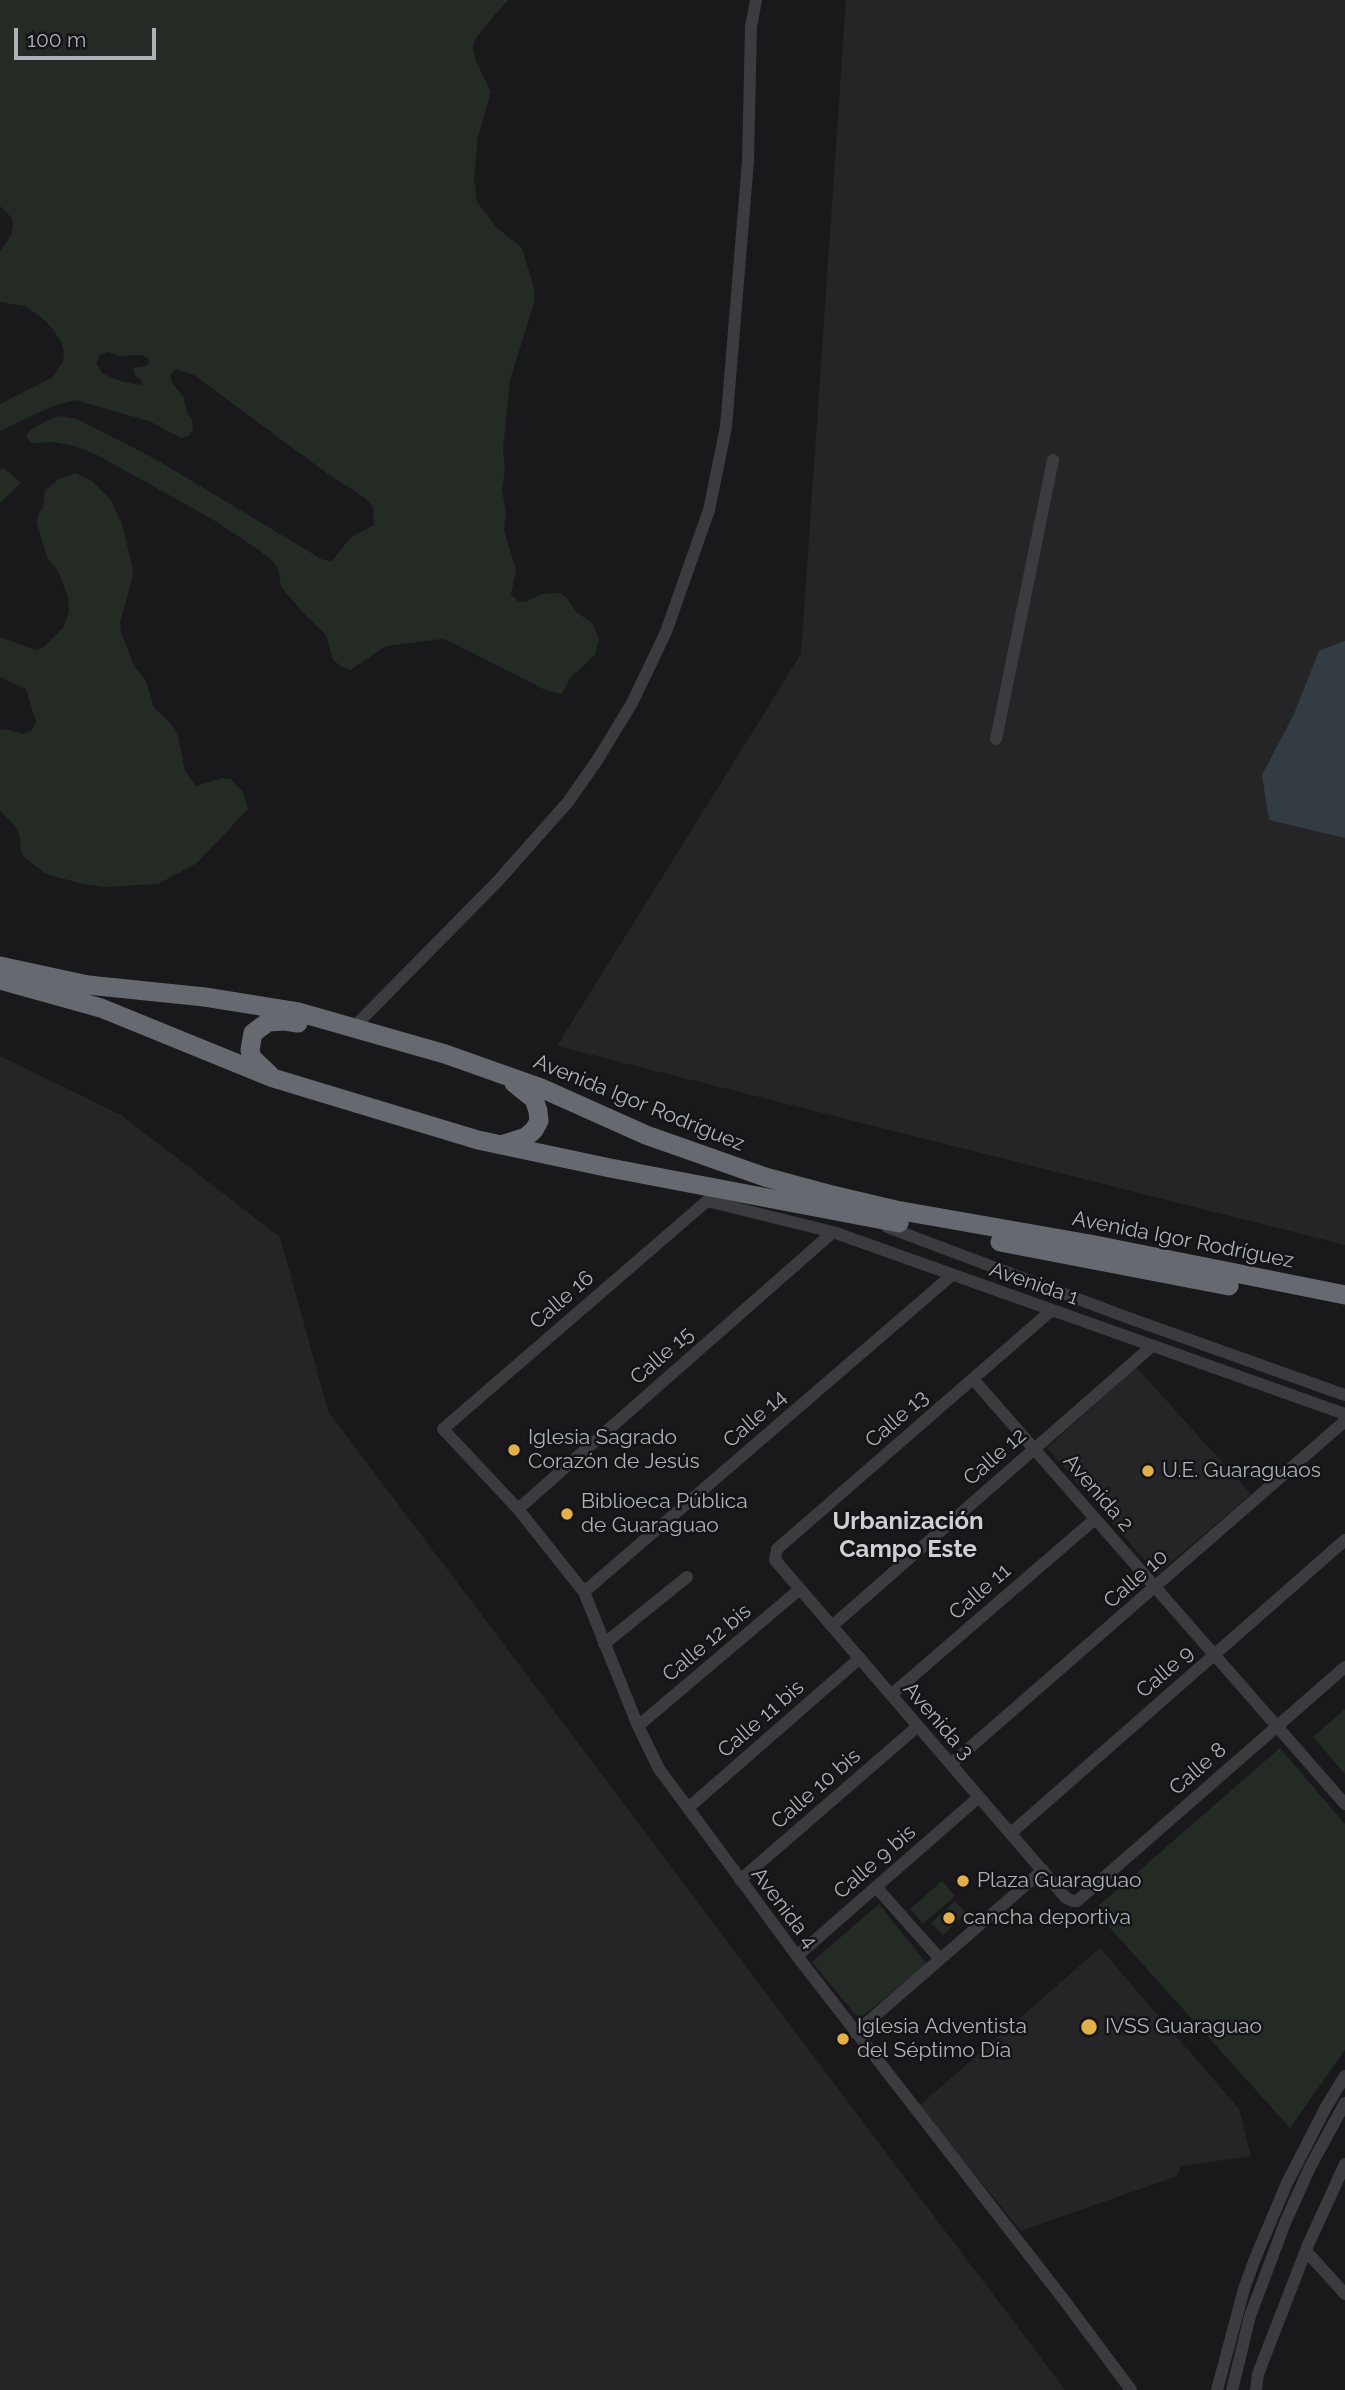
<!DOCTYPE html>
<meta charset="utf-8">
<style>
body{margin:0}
#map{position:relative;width:1345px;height:2390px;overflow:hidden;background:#19191b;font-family:Raleway,sans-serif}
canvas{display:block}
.scale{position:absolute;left:14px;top:28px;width:142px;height:32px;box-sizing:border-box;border:4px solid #adb1ba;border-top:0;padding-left:9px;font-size:21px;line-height:24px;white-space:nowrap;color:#adb1ba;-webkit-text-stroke:5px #141416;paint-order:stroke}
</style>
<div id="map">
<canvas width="1345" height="2390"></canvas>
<div class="scale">100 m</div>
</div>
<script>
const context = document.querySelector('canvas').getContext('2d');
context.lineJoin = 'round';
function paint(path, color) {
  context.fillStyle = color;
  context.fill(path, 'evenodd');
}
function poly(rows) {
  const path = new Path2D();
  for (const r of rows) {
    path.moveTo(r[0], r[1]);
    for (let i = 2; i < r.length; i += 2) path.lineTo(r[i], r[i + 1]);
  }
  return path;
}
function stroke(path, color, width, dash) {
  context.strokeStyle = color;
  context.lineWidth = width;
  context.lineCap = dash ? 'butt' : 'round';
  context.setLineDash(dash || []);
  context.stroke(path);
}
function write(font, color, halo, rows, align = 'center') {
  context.font = font + ' Raleway,sans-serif';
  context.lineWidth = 5;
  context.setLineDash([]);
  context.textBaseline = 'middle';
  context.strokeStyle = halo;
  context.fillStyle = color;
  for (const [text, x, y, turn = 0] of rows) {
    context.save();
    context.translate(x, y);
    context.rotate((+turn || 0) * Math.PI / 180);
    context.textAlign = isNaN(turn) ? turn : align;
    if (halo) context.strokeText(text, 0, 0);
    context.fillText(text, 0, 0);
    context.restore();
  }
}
const built = poly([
 [846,0,1345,0,1345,1245,557,1046,801,654],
 [0,1056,121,1115,280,1237,328,1411,1065,2390,0,2390],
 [1136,1367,1251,1494,1157,1574,1047,1448],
 [1100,1948,1239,2109,1251,2156,1181,2166,1177,2176,1021,2231,919,2106]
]);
const green = poly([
 [0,0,508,0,485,26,475,40,473,48,475,59,491,92,478,137,474,178,477,202,496,227,522,248,534,288,534,303,510,380,503,450,505,471,502,489,506,514,504,530,516,570,511,595,518,601,526,602,542,594,560,593,567,598,576,612,592,623,599,639,595,655,570,678,562,694,545,690,451,642,442,639,386,646,350,670,342,667,333,660,326,635,306,616,281,587,278,569,274,562,259,550,212,519,97,455,75,446,54,442,32,443,26,437,30,430,52,418,61,416,77,419,157,460,323,560,332,561,351,537,374,525,373,507,365,498,328,474,194,375,176,369,170,375,172,383,183,396,187,412,192,419,193,428,189,436,181,438,149,421,75,400,51,407,0,431,0,404,53,377,63,362,64,353,62,344,53,329,40,316,24,306,0,302,0,251,11,235,13,226,12,218,0,206],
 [108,352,119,356,142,355,149,359,149,363,146,366,133,368,135,375,142,381,141,385,120,381,103,374,96,363,100,355],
 [4,468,21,483,0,503,0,470],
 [75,473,91,480,110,499,122,524,133,569,132,579,120,623,121,632,134,666,146,681,154,707,174,728,178,736,185,771,196,786,222,778,231,779,243,792,248,809,197,863,158,884,104,887,79,883,46,874,25,858,21,851,19,834,14,825,0,810,0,730,5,729,24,734,32,730,36,722,26,689,0,677,0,637,35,650,44,647,63,628,69,612,68,596,58,571,47,557,37,523,38,514,43,507,45,490,59,479],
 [1345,1709,1345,1774,1313,1737],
 [1280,1748,1345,1824,1345,2050,1290,2128,1094,1910],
 [942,1881,955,1896,923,1924,910,1909],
 [955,1901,966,1913,943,1935,931,1923],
 [879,1904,927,1964,859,2019,812,1962]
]);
const water = poly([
 [1344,641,1345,641,1345,838,1269,820,1262,775,1294,714,1319,651]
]);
const minor = poly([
 [996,739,1053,460],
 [352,1029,497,882,568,802,598,759,632,703,666,632,709,510,726,427,748,161,751,27,756,0],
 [887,1227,1126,1317,1345,1395],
 [1052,1310,777,1549,775,1560,1066,1898,1073,1901,1077,1901,1345,1667],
 [973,1379,1345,1804],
 [518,1509,833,1232],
 [584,1592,952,1275],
 [832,1626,1152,1346],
 [604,1644,687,1577],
 [891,1695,1095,1519],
 [638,1726,800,1589],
 [951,1764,1345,1421],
 [688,1808,860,1658],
 [1011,1833,1345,1540],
 [740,1880,918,1726],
 [876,1887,940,1959],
 [797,1956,979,1797],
 [855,2033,1043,1870],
 [1306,2251,1345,2294],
 [1131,2390,1064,2300,797,1956,688,1808,659,1769,638,1726,584,1592,518,1509,443,1429,707,1201,833,1232,1345,1414],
 [1217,2390,1244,2289,1254,2261,1287,2183,1326,2107,1345,2076],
 [1232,2390,1250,2316,1285,2223,1310,2167,1345,2103],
 [1256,2390,1258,2374,1308,2245,1345,2164]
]);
const highway = poly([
 [0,966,88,985,205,997,298,1012,445,1054,541,1088,646,1135,765,1177,828,1194,896,1210,1090,1244,1345,1295],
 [4,981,101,1008,273,1078,478,1140,610,1168,899,1223],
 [270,1075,252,1058,250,1050,253,1033,268,1022,285,1021,298,1023],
 [501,1145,526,1137,534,1130,539,1121,538,1111,534,1099,514,1083],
 [1000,1242,1229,1286]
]);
const markers = [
 [514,1450,7,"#e2b04b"],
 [1148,1471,7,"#e2b04b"],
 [567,1514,7,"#e2b04b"],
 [963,1881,7,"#e2b04b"],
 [949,1918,7,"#e2b04b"],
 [1089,2027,9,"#e2b04b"],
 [843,2039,7,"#e2b04b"]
];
const streetNames = [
 ["Avenida Igor Rodríguez",639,1103,22],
 ["Avenida Igor Rodríguez",1183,1240,11],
 ["Avenida 1",1034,1284,19],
 ["Calle 16",562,1300,-41],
 ["Calle 15",662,1356,-41],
 ["Calle 14",755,1419,-41],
 ["Calle 13",897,1419,-41],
 ["Calle 12",995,1457,-41],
 ["Avenida 2",1098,1493,49],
 ["Calle 10",1136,1579,-41],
 ["Calle 11",980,1592,-41],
 ["Calle 12 bis",707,1643,-40],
 ["Calle 9",1165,1672,-41],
 ["Calle 11 bis",761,1719,-41],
 ["Avenida 3",938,1721,49],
 ["Calle 8",1198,1769,-41],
 ["Calle 10 bis",816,1789,-41],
 ["Calle 9 bis",875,1862,-41],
 ["Avenida 4",784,1908,53]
];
const poiNames = [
 ["Iglesia Sagrado",528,1438],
 ["Corazón de Jesús",528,1462],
 ["U.E. Guaraguaos",1162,1471],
 ["Biblioeca Pública",581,1502],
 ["de Guaraguao",581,1526],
 ["Plaza Guaraguao",977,1881],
 ["cancha deportiva",963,1918],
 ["Iglesia Adventista",857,2027],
 ["del Séptimo Día",857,2051],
 ["IVSS Guaraguao",1105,2027]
];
const quarterNames = [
 ["Urbanización",908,1522],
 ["Campo Este",908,1550]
];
paint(built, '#252528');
paint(green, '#242b25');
paint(water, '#343c43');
stroke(minor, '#3b3b40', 12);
stroke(highway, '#676970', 19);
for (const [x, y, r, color] of markers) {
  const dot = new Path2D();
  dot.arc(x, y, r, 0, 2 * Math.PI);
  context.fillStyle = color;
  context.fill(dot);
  stroke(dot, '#141416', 2.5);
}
write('21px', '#adb1ba', '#141416', streetNames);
write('21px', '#adb1ba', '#141416', poiNames, 'left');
write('bold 24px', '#ced0d6', '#141416', quarterNames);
</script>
